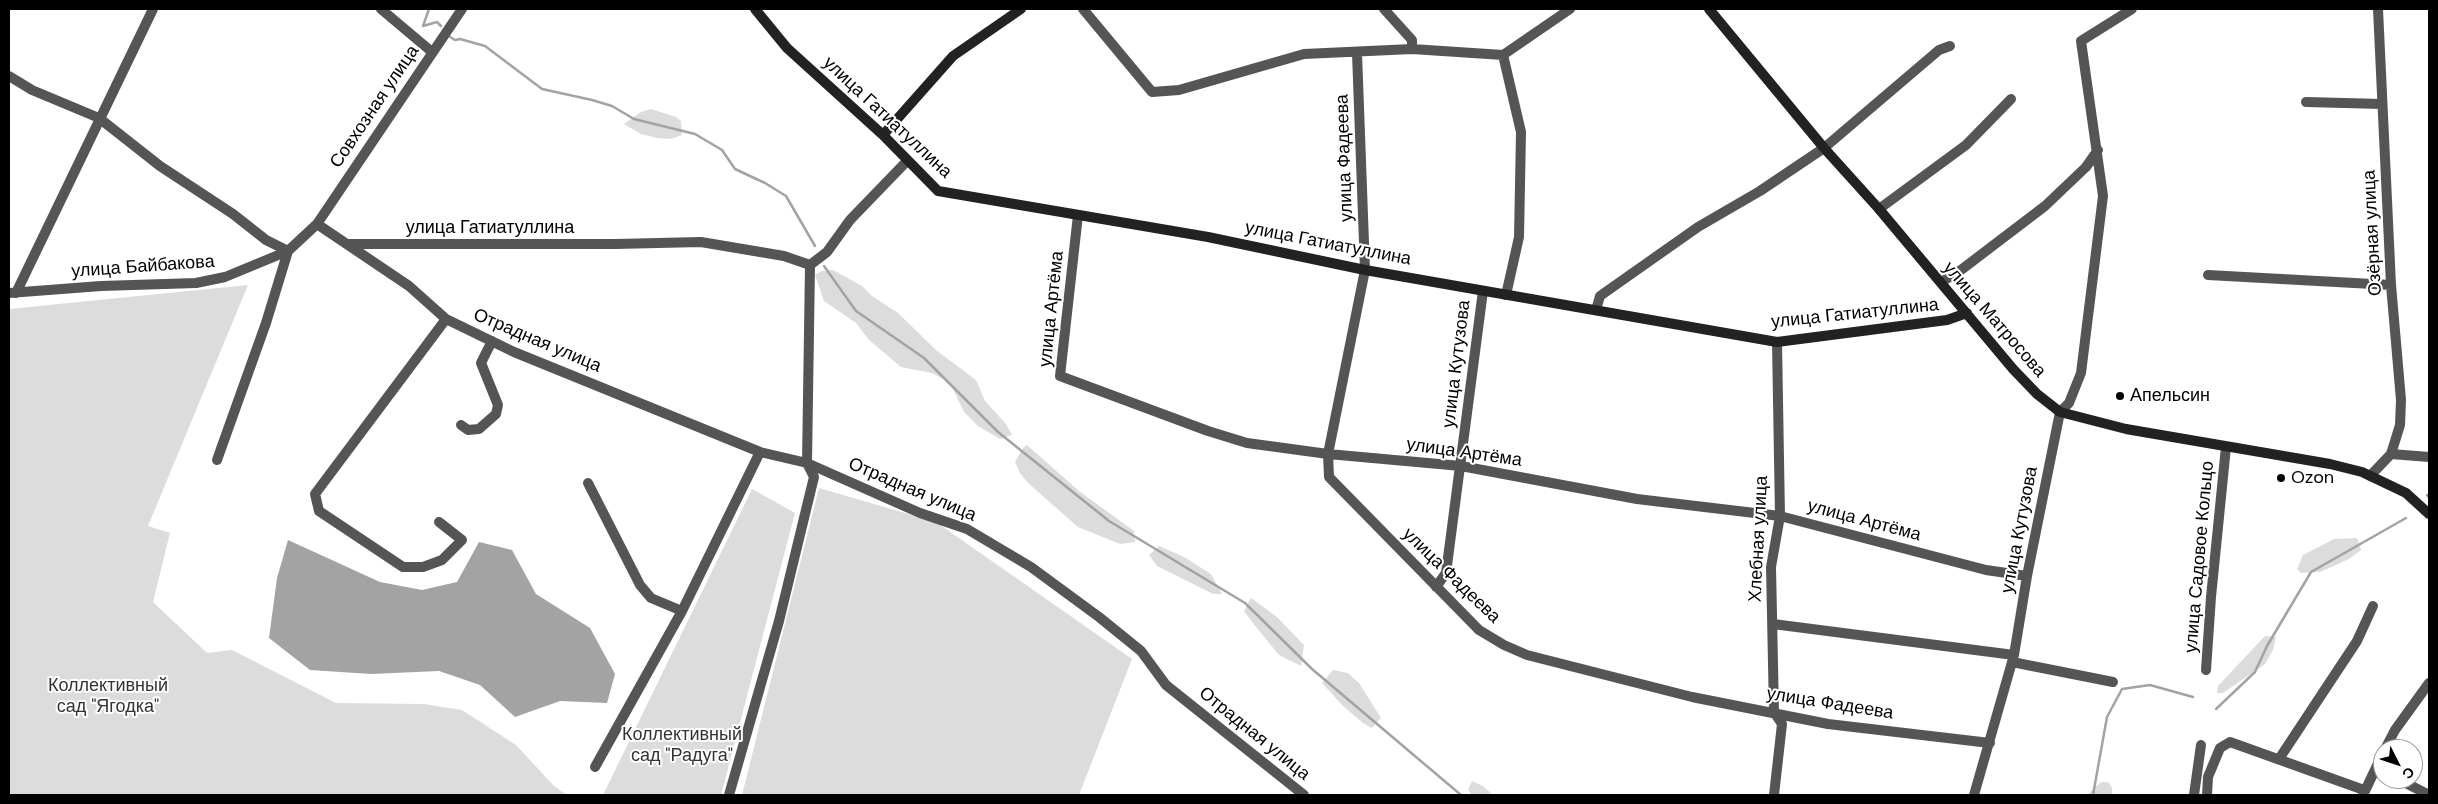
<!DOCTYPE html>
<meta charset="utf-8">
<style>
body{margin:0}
#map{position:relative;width:2438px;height:804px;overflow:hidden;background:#fff;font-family:"DM Sans",sans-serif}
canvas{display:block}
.frame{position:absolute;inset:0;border:10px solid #000;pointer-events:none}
.north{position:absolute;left:2373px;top:739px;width:50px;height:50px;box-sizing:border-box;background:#fff;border:1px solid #999;border-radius:50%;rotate:131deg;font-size:14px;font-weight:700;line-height:20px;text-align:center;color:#000}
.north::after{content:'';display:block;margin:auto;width:18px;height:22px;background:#000;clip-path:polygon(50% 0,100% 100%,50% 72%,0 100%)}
</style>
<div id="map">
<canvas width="2438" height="804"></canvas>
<div class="frame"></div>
<div class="north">С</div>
</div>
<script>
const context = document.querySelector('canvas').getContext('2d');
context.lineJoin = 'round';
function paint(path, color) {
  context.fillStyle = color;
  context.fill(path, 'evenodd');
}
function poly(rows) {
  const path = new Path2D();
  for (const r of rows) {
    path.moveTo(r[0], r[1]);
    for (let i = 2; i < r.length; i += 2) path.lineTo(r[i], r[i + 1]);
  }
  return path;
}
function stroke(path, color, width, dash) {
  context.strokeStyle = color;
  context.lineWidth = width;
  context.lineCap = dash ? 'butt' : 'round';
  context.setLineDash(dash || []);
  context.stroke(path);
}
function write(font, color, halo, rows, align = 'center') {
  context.font = font + ' "DM Sans",sans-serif';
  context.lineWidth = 4;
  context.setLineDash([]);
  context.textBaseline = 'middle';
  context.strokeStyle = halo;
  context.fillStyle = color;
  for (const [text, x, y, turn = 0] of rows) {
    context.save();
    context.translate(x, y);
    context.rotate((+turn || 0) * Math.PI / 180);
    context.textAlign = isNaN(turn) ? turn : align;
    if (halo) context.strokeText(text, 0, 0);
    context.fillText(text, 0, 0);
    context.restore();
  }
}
const green = poly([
 [651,109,676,117,681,121,682,135,671,139,657,138,641,134,624,124,641,112],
 [833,270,862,286,872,296,898,313,936,350,976,380,985,401,1006,424,1012,435,1000,439,978,426,964,412,950,383,932,373,901,367,869,340,856,323,824,301,815,275,822,271],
 [248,285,148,526,170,533,153,602,207,653,232,650,336,703,424,704,462,710,516,745,554,786,567,795,9,795,9,309],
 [1027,445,1079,491,1134,531,1135,542,1120,544,1078,527,1028,483,1020,473,1015,462,1023,448],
 [819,488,936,522,1132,659,1079,795,742,795],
 [752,489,795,513,721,795,603,795],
 [2357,538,2361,550,2349,559,2320,572,2301,573,2297,569,2303,555,2334,539],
 [1159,546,1184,557,1211,574,1222,594,1213,594,1157,566,1149,555],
 [1251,598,1277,617,1304,645,1301,666,1279,655,1252,622,1244,611],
 [2265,636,2276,637,2273,650,2265,664,2223,693,2217,693,2218,686],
 [1333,670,1348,673,1359,683,1381,718,1372,728,1363,723,1342,705,1322,683],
 [1472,781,1483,786,1493,795,1472,795,1468,790],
 [2101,782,2108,782,2112,788,2112,795,2087,795]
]);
const water = poly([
 [288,540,380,582,422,590,457,582,479,542,512,550,536,594,590,628,615,674,607,703,560,701,515,717,480,685,439,671,371,674,310,670,269,638,277,578]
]);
const stream = poly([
 [429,9,423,26,437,22,441,26],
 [450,37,455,40,460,39,485,46,542,89,592,100,612,106,634,119,695,134,722,150,735,169,765,183,786,196,815,246],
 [824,266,856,311,924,358,998,432,1109,521,1245,603,1312,669,1461,795],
 [2427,495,2429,497],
 [2216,709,2255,672,2267,646,2311,572,2406,518],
 [2093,795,2107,717,2122,689,2150,685,2193,697]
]);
const street = poly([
 [381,9,432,52],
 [1083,9,1152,92,1179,90,1304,54,1412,49,1503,55,1570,9],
 [1384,9,1412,40,1412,49],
 [2378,9,2391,285,2401,400,2400,425,2391,454],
 [1357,53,1365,270,1328,454,1329,477,1479,630,1504,645,1527,655,1692,697,1828,724,1990,743],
 [1503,55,1521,132,1519,237,1506,295],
 [9,76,32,90,99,118,160,166,233,214,266,240,288,251,266,323,217,460],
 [2306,102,2382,104],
 [1879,209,1966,145,2011,99],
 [1078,215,1060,376,1208,431,1247,443,1328,454,1461,466,1637,499,1780,516,1986,570,2027,576],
 [317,224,409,286,446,319,514,352,760,452,807,463,920,513,967,529,1031,567,1099,617,1141,651,1166,685,1304,795],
 [347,244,615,244,701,242,784,256,810,265],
 [2208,275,2391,285],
 [1941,282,1957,273,2045,206,2086,167,2098,150],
 [9,293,101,286,196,283,225,277,288,251,317,224,462,9],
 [16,293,153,9],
 [1596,310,1600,296,1698,227,1760,191,1824,148,1939,50,1950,46],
 [461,425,468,430,479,429,496,414,498,405,481,363,492,341],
 [2370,476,2391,454,2429,457],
 [588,483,640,585,651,598,682,611],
 [439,522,462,540,442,560,423,567,403,567,319,511,315,494,446,319],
 [1436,587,1446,573,1483,291],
 [1773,624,2014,655],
 [2012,662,2113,682],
 [2206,670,2211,597,2226,447],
 [2385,749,2395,730,2429,683],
 [2279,759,2357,641,2373,606],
 [595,767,682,611,760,452],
 [2398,779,2429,795],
 [729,795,779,621,814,477,807,463,810,265,827,252,850,220,907,161],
 [1774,795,1782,724,1774,712,1771,567,1780,516,1777,342],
 [1974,795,2014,655,2027,576,2060,412,2069,403,2081,373,2103,196,2081,41,2132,9],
 [2194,795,2201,745],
 [2207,795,2208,777,2220,748,2230,742,2364,790],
 [2363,795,2383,753]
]);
const secondary = poly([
 [755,9,787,48,883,135,938,191,1208,237,1365,270,1777,342,1947,320,1967,313],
 [1709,9,1824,148,1879,209,2013,369,2037,394,2060,412,2126,429,2330,464,2362,472,2406,493,2429,514],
 [883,135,953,56,1021,9]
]);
const markers = [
 [2120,396,5,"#000"],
 [2281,478,5,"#000"]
];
const streetNames = [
 ["Совхозная улица",375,107,-56],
 ["улица Гатиатуллина",887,118,43],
 ["улица Фадеева",1345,158,-92],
 ["улица Гатиатуллина",490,228],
 ["Озёрная улица",2373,233,-93],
 ["улица Гатиатуллина",1328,244,11],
 ["улица Байбакова",143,267,-4],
 ["улица Артёма",1052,309,-84],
 ["улица Гатиатуллина",1855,314,-6],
 ["улица Матросова",1994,320,49],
 ["Отрадная улица",537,341,23],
 ["улица Кутузова",1457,364,-83],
 ["улица Артёма",1464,453,8],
 ["Отрадная улица",912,490,23],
 ["улица Артёма",1864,521,15],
 ["улица Кутузова",2020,530,-79],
 ["Хлебная улица",1759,539,-87],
 ["улица Садовое Кольцо",2200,557,-85],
 ["улица Фадеева",1451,576,44],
 ["улица Фадеева",1830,704,9],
 ["Отрадная улица",1254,734,39]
];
const poiNames = [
 ["Апельсин",2130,396],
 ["Ozon",2291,478]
];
const parkNames = [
 ["Коллективный",108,686],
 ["сад \"Ягодка\"",108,707],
 ["Коллективный",682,735],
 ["сад \"Радуга\"",682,756]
];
paint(green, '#dcdcdc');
paint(water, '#a3a3a3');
stroke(stream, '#a3a3a3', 2.5);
stroke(street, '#555', 10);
stroke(secondary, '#222', 10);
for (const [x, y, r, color] of markers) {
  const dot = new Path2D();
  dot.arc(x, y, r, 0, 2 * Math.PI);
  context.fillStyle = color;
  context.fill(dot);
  stroke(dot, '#fff', 2);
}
write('18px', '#000', '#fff', streetNames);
write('18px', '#000', '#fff', poiNames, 'left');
write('18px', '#333', '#fff', parkNames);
</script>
